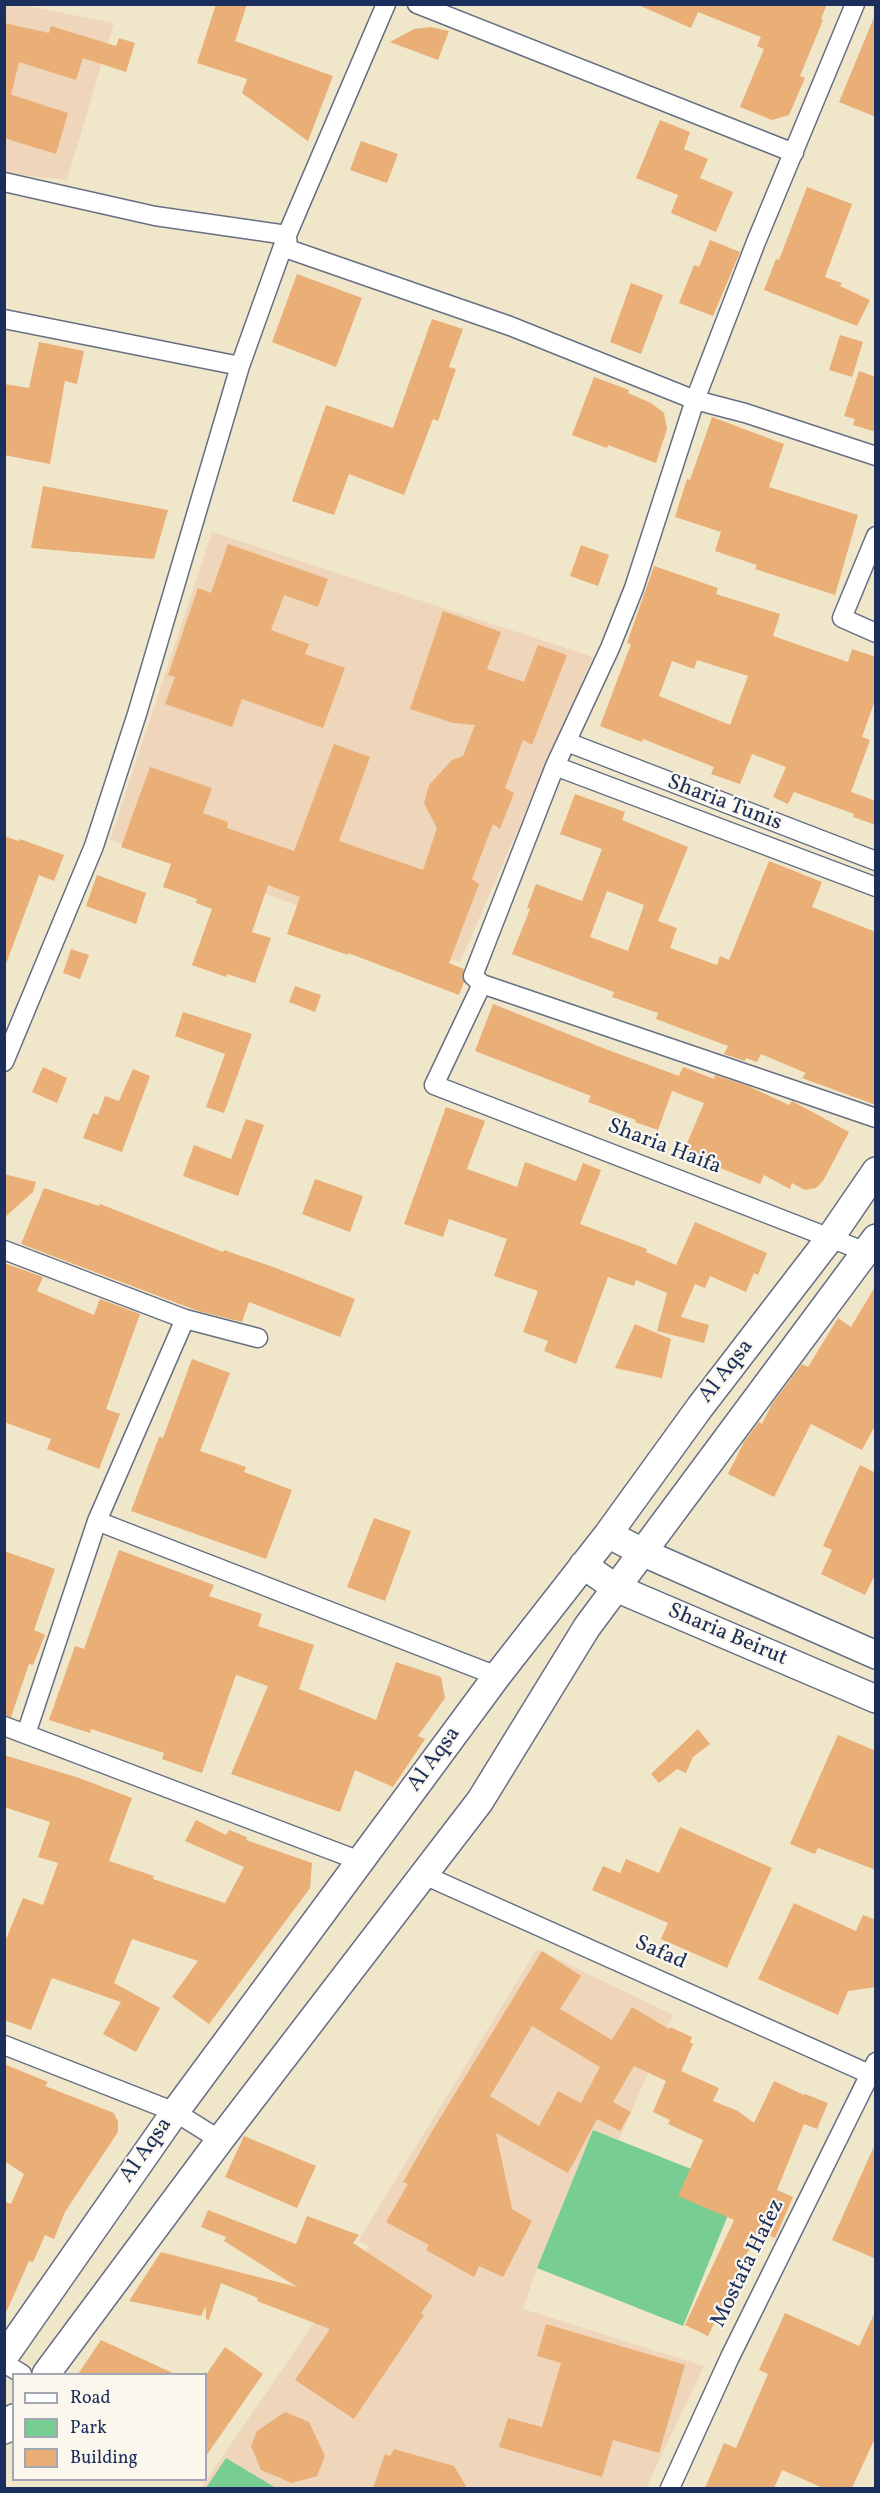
<!DOCTYPE html>
<style>
body{margin:0}
#map{position:relative;width:880px;height:2493px;overflow:hidden;background:#f0e6ca;font-family:Vollkorn,serif}
canvas{display:block}
.frame{position:absolute;inset:0;border:6px solid #1b2f5e;pointer-events:none}
.legend{position:absolute;left:12px;top:2373px;width:195px;height:108px;box-sizing:border-box;background:#fbf7ec;border:2px solid #a1a7b3;margin:0;padding:8px 10px;list-style:none;font-size:18px;color:#1b2f5e}
.legend li{display:flex;align-items:center;gap:12px;height:30px}
.legend b{width:30px;border:2px solid #a1a7b3}
</style>
<div id="map">
<canvas width="880" height="2493"></canvas>
<div class="frame"></div>
<ul class="legend">
<li><b style="height:8px;background:#fff"></b>Road</li>
<li><b style="height:16px;background:#78ce92"></b>Park</li>
<li><b style="height:16px;background:#eaae77"></b>Building</li>
</ul>
</div>
<script>
const context = document.querySelector('canvas').getContext('2d');
context.lineJoin = 'round';
function paint(path, color) {
  context.fillStyle = color;
  context.fill(path, 'evenodd');
}
function poly(rows) {
  const path = new Path2D();
  for (const r of rows) {
    path.moveTo(r[0], r[1]);
    for (let i = 2; i < r.length; i += 2) path.lineTo(r[i], r[i + 1]);
  }
  return path;
}
function stroke(path, color, width, dash) {
  context.strokeStyle = color;
  context.lineWidth = width;
  context.lineCap = dash ? 'butt' : 'round';
  context.setLineDash(dash || []);
  context.stroke(path);
}
function write(font, color, halo, rows, align = 'center') {
  context.font = font + ' Vollkorn,serif';
  context.lineWidth = 4.5;
  context.setLineDash([]);
  context.textBaseline = 'middle';
  context.strokeStyle = halo;
  context.fillStyle = color;
  for (const [text, x, y, turn = 0] of rows) {
    context.save();
    context.translate(x, y);
    context.rotate((+turn || 0) * Math.PI / 180);
    context.textAlign = isNaN(turn) ? turn : align;
    if (halo) context.strokeText(text, 0, 0);
    context.fillText(text, 0, 0);
    context.restore();
  }
}
const built = poly([
 [4,5,22,5,114,23,67,180,5,174],
 [212,532,593,657,460,962,110,840],
 [537,1949,673,2015,619,2140,593,2130,537,2268,523,2309,704,2366,646,2488,201,2488,331,2298,369,2246,358,2241]
]);
const green = poly([
 [593,2130,739,2188,683,2326,537,2268],
 [226,2458,276,2488,206,2488]
]);
const building = poly([
 [216,4,247,4,235,41,333,76,308,141,242,93,247,79,197,63],
 [636,4,827,4,821,19,823,20,800,76,805,78,789,115,772,120,740,107,764,49,757,46,761,37,698,12,691,28],
 [875,15,876,15,876,117,839,102],
 [4,23,49,33,51,26,116,46,119,38,135,43,126,72,83,58,76,80,19,62,11,95,9,94,68,113,56,154,4,138],
 [430,27,449,31,438,60,390,42,414,29],
 [660,120,690,132,684,149,708,159,700,178,733,192,716,232,671,213,678,195,636,178],
 [361,141,398,154,387,183,350,170],
 [807,187,852,204,825,277,842,283,840,286,870,300,857,326,764,290,776,259,779,260],
 [710,240,740,252,713,316,679,303,694,265,699,267],
 [297,274,362,298,336,367,272,342],
 [631,283,663,295,641,354,610,342],
 [432,319,463,329,449,367,456,369,438,421,433,419,404,495,349,474,334,515,292,501,326,405,393,428],
 [840,335,863,342,852,377,829,370],
 [39,342,84,351,77,384,65,381,50,464,4,455,4,384,29,388],
 [859,371,876,377,876,432,853,425,855,419,844,416],
 [594,377,629,390,628,393,651,403,664,413,667,429,656,463,608,445,607,448,572,435],
 [712,417,784,444,769,487,858,515,835,595,755,569,757,565,715,551,721,532,675,517,687,479,690,480],
 [43,486,168,510,154,559,31,548],
 [228,544,328,579,318,607,284,595,271,630,309,644,305,654,345,668,323,728,242,699,232,727,165,704,175,677,168,675,198,588,211,593],
 [581,545,609,555,598,586,570,576],
 [654,566,718,588,716,594,780,614,773,636,848,662,852,649,876,657,876,697,862,737,870,740,851,792,876,801,876,825,853,817,854,814,794,792,788,804,773,797,786,767,752,754,740,784,711,774,714,767,643,739,642,742,600,726,631,644,627,643],
 [697,660,748,676,730,725,659,696,672,661,694,669],
 [443,611,501,632,487,669,524,682,538,645,567,655,532,745,523,740,505,788,514,793,500,829,493,824,472,879,479,884,449,963,464,969,462,978,464,982,459,995,348,953,348,955,287,934,300,897,268,885,252,932,271,938,255,983,227,974,226,977,192,965,212,909,196,903,197,899,163,887,171,864,121,847,150,767,212,788,203,813,228,822,227,828,294,851,334,744,370,757,339,841,423,870,437,828,424,803,429,785,452,760,463,756,475,725,453,723,410,709],
 [575,794,625,812,622,820,688,847,658,921,677,928,670,948,717,965,720,956,729,960,769,861,822,882,812,907,876,932,876,1105,802,1078,806,1073,761,1054,757,1062,746,1058,745,1061,724,1054,728,1046,656,1019,658,1013,612,997,614,992,512,954,530,909,527,908,536,884,582,901,602,849,560,834],
 [607,891,644,905,628,951,590,937],
 [4,836,19,841,20,839,64,855,54,881,39,875,6,964,4,964],
 [97,875,146,893,136,924,86,906],
 [71,949,89,955,80,979,63,973],
 [295,986,321,995,315,1012,289,1002],
 [493,1004,608,1050,679,1076,683,1067,714,1079,715,1075,748,1086,789,1105,792,1101,849,1132,823,1181,816,1188,805,1190,792,1183,790,1189,764,1175,760,1184,683,1153,704,1103,672,1091,658,1130,635,1122,636,1120,588,1102,591,1096,475,1051],
 [183,1012,252,1034,224,1113,206,1107,225,1054,175,1036],
 [43,1067,67,1078,57,1103,32,1092],
 [133,1069,150,1076,122,1152,83,1138,93,1113,98,1115,105,1096,119,1101],
 [446,1107,485,1121,467,1169,517,1187,525,1162,576,1181,583,1163,601,1170,580,1224,647,1249,646,1252,676,1265,695,1222,767,1253,758,1275,754,1273,746,1292,710,1276,705,1288,695,1284,681,1317,709,1325,704,1343,657,1331,667,1293,636,1280,634,1286,608,1277,576,1364,544,1351,548,1341,523,1332,538,1291,494,1276,507,1239,449,1219,443,1237,404,1224],
 [246,1119,264,1125,238,1196,183,1176,194,1145,231,1159],
 [4,1174,36,1182,33,1192,4,1218],
 [315,1179,363,1196,350,1232,302,1214],
 [44,1188,99,1206,100,1204,223,1252,224,1250,273,1267,355,1299,340,1337,249,1302,242,1322,198,1311,21,1244],
 [4,1263,43,1277,37,1291,94,1315,100,1299,140,1314,106,1409,120,1414,99,1469,47,1449,51,1439,4,1422],
 [876,1285,876,1424,862,1450,811,1424,774,1497,728,1474,744,1442,759,1422,762,1424,772,1404,802,1364,808,1367,838,1318,851,1327],
 [635,1324,671,1339,662,1378,615,1368],
 [192,1359,230,1373,200,1451,246,1467,244,1472,292,1490,266,1559,131,1511,159,1437,163,1438],
 [860,1465,876,1473,876,1573,865,1595,821,1574,832,1550,823,1546],
 [374,1518,411,1531,385,1601,347,1587],
 [119,1550,214,1585,209,1596,262,1614,258,1626,314,1645,299,1689,376,1720,396,1662,441,1677,445,1698,418,1736,425,1739,393,1787,355,1770,340,1812,231,1774,268,1686,236,1675,202,1773,162,1759,164,1753,91,1729,90,1733,49,1720,75,1646,84,1649],
 [4,1551,55,1569,34,1630,45,1635,33,1665,29,1664,11,1717,4,1715],
 [698,1729,710,1744,693,1757,686,1773,677,1769,659,1783,651,1774],
 [838,1735,876,1751,876,1870,818,1848,815,1854,790,1844],
 [4,1755,79,1778,132,1798,109,1861,154,1876,153,1879,225,1903,244,1867,185,1841,196,1820,226,1835,229,1830,247,1837,246,1840,312,1863,310,1888,209,2024,172,1997,198,1961,132,1939,114,1983,160,2008,136,2052,103,2034,121,2002,52,1978,31,2030,4,2020,4,1944,23,1898,43,1905,58,1863,38,1857,50,1822,4,1807],
 [680,1827,772,1868,727,1968,661,1939,668,1923,592,1890,603,1866,620,1873,626,1859,659,1873],
 [794,1903,856,1931,863,1915,876,1920,876,1987,848,1991,838,2015,758,1979],
 [542,1951,581,1976,560,2009,612,2040,632,2007,669,2029,670,2027,692,2037,690,2042,693,2044,681,2071,719,2088,713,2101,738,2111,754,2123,774,2081,804,2095,805,2094,828,2103,817,2129,804,2124,785,2170,777,2190,793,2197,775,2238,758,2230,708,2336,685,2325,734,2220,678,2196,703,2140,668,2124,670,2120,653,2112,666,2081,634,2066,613,2102,631,2112,620,2131,597,2119,568,2173,496,2133,512,2209,532,2221,503,2277,479,2266,474,2277,426,2250,429,2245,386,2222,408,2184,403,2182,434,2128],
 [532,2026,600,2067,581,2103,558,2091,539,2126,490,2096],
 [4,2064,48,2082,45,2086,114,2113,118,2122,118,2132,65,2212,54,2239,45,2235,33,2262,29,2261,4,2317,4,2201,11,2204,24,2174,4,2161],
 [244,2136,316,2166,297,2208,225,2177],
 [876,2142,876,2259,832,2240],
 [208,2210,296,2244,307,2216,359,2235,353,2243,433,2296,421,2313,424,2315,354,2419,295,2380,330,2329,257,2301,258,2298,221,2283,209,2320,206,2319,206,2306,201,2316,129,2301,161,2252,297,2287,224,2241,226,2237,201,2227],
 [876,2310,876,2436,852,2488,823,2488,782,2470,774,2488,705,2488,724,2443,736,2448,768,2374,759,2370,785,2313,859,2346],
 [546,2324,685,2365,659,2453,613,2440,602,2477,499,2447,508,2418,542,2427,561,2363,537,2356],
 [101,2340,175,2374,78,2374],
 [225,2347,263,2374,206,2456,206,2375],
 [285,2412,309,2422,325,2456,317,2476,292,2483,261,2470,251,2446,257,2431],
 [394,2449,454,2466,467,2488,373,2488,385,2454,390,2456]
]);
const street = poly([
 [417,4,794,153],
 [855,4,756,242,695,400,634,588,610,648,555,766,473,976,482,984,876,1118],
 [4,182,155,216,287,235,288,249,510,326,695,400,745,413,876,456],
 [4,319,240,366,287,235,386,4],
 [876,536,842,618,876,633],
 [567,742,876,861],
 [555,766,876,887],
 [482,984,434,1085,874,1255],
 [4,1062,94,846,137,714,240,366],
 [4,1250,185,1319,258,1338],
 [97,1521,497,1676],
 [4,1726,360,1861],
 [26,1734,97,1521,185,1319],
 [424,1875,876,2077],
 [4,2045,175,2112,220,2140],
 [4,2363,22,2374],
 [670,2488,730,2357,876,2062]
]);
const secondary = poly([
 [608,1534,644,1553,876,1655],
 [583,1565,616,1588,876,1699],
 [4,2357,175,2112,497,1676,608,1534,700,1407,830,1238,876,1171],
 [46,2374,220,2140,480,1801,587,1627,876,1238],
 [4,2430,14,2418]
]);
const streetNames = [
 ["Sharia Tunis",724,804,21],
 ["Sharia Haifa",664,1148,21],
 ["Al Aqsa",727,1372,-52],
 ["Sharia Beirut",727,1636,23],
 ["Al Aqsa",435,1760,-54],
 ["Safad",660,1954,24],
 ["Al Aqsa",147,2151,-55],
 ["Mostafa Hafez",749,2264,-64]
];
paint(built, '#efd6bb');
paint(green, '#78ce92');
paint(building, '#eaae77');
stroke(street, '#666f84', 21);
stroke(secondary, '#666f84', 30);
stroke(street, '#fff', 18);
stroke(secondary, '#fff', 27);
write('22px', '#1b2f5e', '#fbf7ec', streetNames);
</script>
